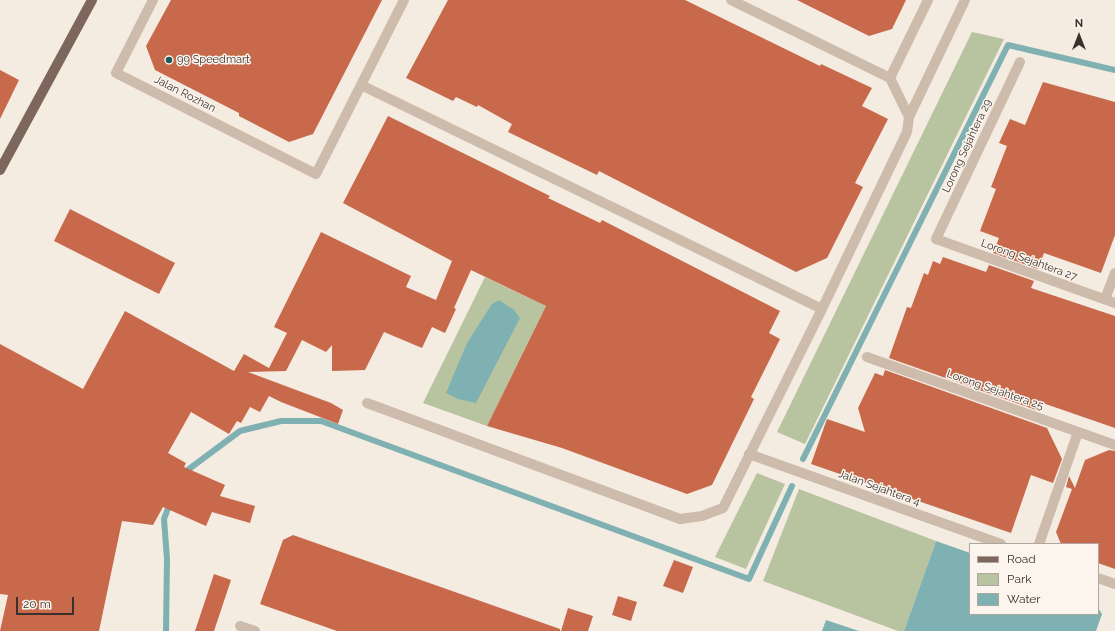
<!DOCTYPE html>
<style>
body{margin:0}
#map{position:relative;width:1115px;height:631px;overflow:hidden;background:#f4ebe1;font-family:Raleway,sans-serif}
canvas{display:block}
.legend{position:absolute;left:969px;top:543px;width:130px;height:72px;box-sizing:border-box;background:#fbf5ee;border:1px solid #aea6a0;margin:0;padding:5px 7px;list-style:none;font-size:12px;color:#3b302b}
.legend li{display:flex;align-items:center;gap:8px;height:20px}
.legend b{width:20px;border:1px solid #aea6a0}
.north{position:absolute;left:1059px;top:16px;width:40px;height:40px;-webkit-text-stroke:3px #fbf5ee;paint-order:stroke;rotate:0deg;font-size:11px;font-weight:700;line-height:16px;text-align:center;color:#3b302b}
.north::after{content:'';display:block;margin:auto;width:14px;height:18px;background:#3b302b;clip-path:polygon(50% 0,100% 100%,50% 72%,0 100%)}
.scale{position:absolute;left:16px;top:597px;width:58px;height:18px;box-sizing:border-box;border:2px solid #3b302b;border-top:0;padding-left:5px;font-size:12px;line-height:14px;white-space:nowrap;color:#3b302b;-webkit-text-stroke:3px #fbf5ee;paint-order:stroke}
</style>
<div id="map">
<canvas width="1115" height="631"></canvas>
<ul class="legend">
<li><b style="height:5px;background:#7d675c"></b>Road</li>
<li><b style="height:11px;background:#b8c4a0"></b>Park</li>
<li><b style="height:11px;background:#7fb0b2"></b>Water</li>
</ul>
<div class="north">N</div>
<div class="scale">20 m</div>
</div>
<script>
const context = document.querySelector('canvas').getContext('2d');
context.lineJoin = 'round';
function paint(path, color) {
  context.fillStyle = color;
  context.fill(path, 'evenodd');
}
function poly(rows) {
  const path = new Path2D();
  for (const r of rows) {
    path.moveTo(r[0], r[1]);
    for (let i = 2; i < r.length; i += 2) path.lineTo(r[i], r[i + 1]);
  }
  return path;
}
function stroke(path, color, width, dash) {
  context.strokeStyle = color;
  context.lineWidth = width;
  context.lineCap = dash ? 'butt' : 'round';
  context.setLineDash(dash || []);
  context.stroke(path);
}
function write(font, color, halo, rows, align = 'center') {
  context.font = font + ' Raleway,sans-serif';
  context.lineWidth = 3;
  context.setLineDash([]);
  context.textBaseline = 'middle';
  context.strokeStyle = halo;
  context.fillStyle = color;
  for (const [text, x, y, turn = 0] of rows) {
    context.save();
    context.translate(x, y);
    context.rotate((+turn || 0) * Math.PI / 180);
    context.textAlign = isNaN(turn) ? turn : align;
    if (halo) context.strokeText(text, 0, 0);
    context.fillText(text, 0, 0);
    context.restore();
  }
}
const green = poly([
 [972,32,1004,39,805,444,777,432],
 [485,277,546,306,487,426,423,403],
 [757,473,785,484,746,569,715,557],
 [799,489,936,541,904,631,898,631,763,581]
]);
const water = poly([
 [499,300,514,310,520,318,476,403,458,399,446,393,467,343,492,304],
 [936,541,970,553,970,614,1098,614,1098,608,1102,614,1096,631,904,631],
 [826,620,859,631,822,631]
]);
const stream = poly([
 [803,459,1008,45,1115,70],
 [184,475,189,469,240,431,281,421,321,421,749,579,792,486],
 [166,631,167,559,164,519,170,503]
]);
const building = poly([
 [171,0,382,0,313,134,289,142,239,116,239,113,155,70,146,46],
 [448,0,685,0,820,66,821,64,872,88,862,106,888,119,855,183,863,187,827,258,796,272,599,171,597,175,508,132,512,124,478,105,477,107,456,97,453,101,406,78],
 [797,0,906,0,892,29,869,36],
 [0,70,19,80,0,119],
 [1043,82,1115,102,1115,235,1101,273,1044,253,1038,269,993,253,999,238,980,231,996,189,991,187,1007,146,999,143,1010,119,1025,125],
 [388,116,550,196,548,198,600,223,602,220,780,311,769,333,780,339,751,397,754,399,712,485,687,494,562,448,487,426,546,306,471,270,454,308,456,309,445,333,432,327,422,348,384,332,365,370,332,371,332,345,326,352,302,340,286,371,248,372,331,403,343,410,338,424,281,402,269,396,260,412,250,407,241,423,237,421,229,434,191,412,168,453,186,463,184,467,225,485,220,496,255,506,250,523,212,512,206,526,163,507,153,525,122,521,99,631,0,631,8,595,0,594,0,344,83,389,125,311,234,371,244,354,269,368,287,333,274,327,321,232,411,276,406,287,436,300,452,261,343,203],
 [70,209,175,263,159,294,54,241],
 [943,257,986,272,989,265,1034,281,1031,288,1115,316,1115,428,1034,400,1039,411,889,358,907,307,911,308,924,273,928,275,933,261,940,264],
 [885,370,1047,428,1062,459,1053,483,1031,475,1011,533,811,464,827,419,865,432,858,408,875,373,883,376],
 [1109,450,1115,451,1115,569,1098,563,1098,544,1061,544,1056,532,1072,489,1066,487,1069,476,1075,488,1085,460],
 [293,535,560,629,560,631,337,631,260,604,283,540],
 [674,560,693,567,683,593,663,586],
 [214,574,231,580,214,631,195,631],
 [618,596,637,602,631,621,612,615],
 [568,608,593,616,588,631,561,631]
]);
const minor = poly([
 [153,0,116,73,316,174,404,0],
 [731,0,890,78],
 [1020,62,936,239,1115,303],
 [890,78,928,0],
 [361,85,822,309],
 [909,117,965,0],
 [1105,299,1115,273],
 [867,357,1115,445],
 [367,403,680,519,702,516,723,508,822,309,907,132,909,117,890,78],
 [749,454,1001,544],
 [1039,544,1078,432],
 [1098,578,1115,584],
 [240,626,255,631]
]);
const primary = poly([
 [0,170,92,0]
]);
const markers = [
 [169,60,4,"#1f5a5e"]
];
const poiNames = [
 ["99 Speedmart",177,60]
];
const streetNames = [
 ["Jalan Rozhan",185,94,27],
 ["Lorong Sejahtera 29",967,146,-65],
 ["Lorong Sejahtera 27",1029,260,20],
 ["Lorong Sejahtera 25",995,390,19],
 ["Jalan Sejahtera 4",879,488,20]
];
paint(green, '#b8c4a0');
paint(water, '#7fb0b2');
stroke(stream, '#7fb0b2', 6);
paint(building, '#c8694b');
stroke(minor, '#cdbbac', 10);
stroke(primary, '#7d675c', 10);
for (const [x, y, r, color] of markers) {
  const dot = new Path2D();
  dot.arc(x, y, r, 0, 2 * Math.PI);
  context.fillStyle = color;
  context.fill(dot);
  stroke(dot, '#fbf5ee', 1.5);
}
write('11px', '#3b302b', '#fbf5ee', poiNames, 'left');
write('11px', '#3b302b', '#fbf5ee', streetNames);
</script>
